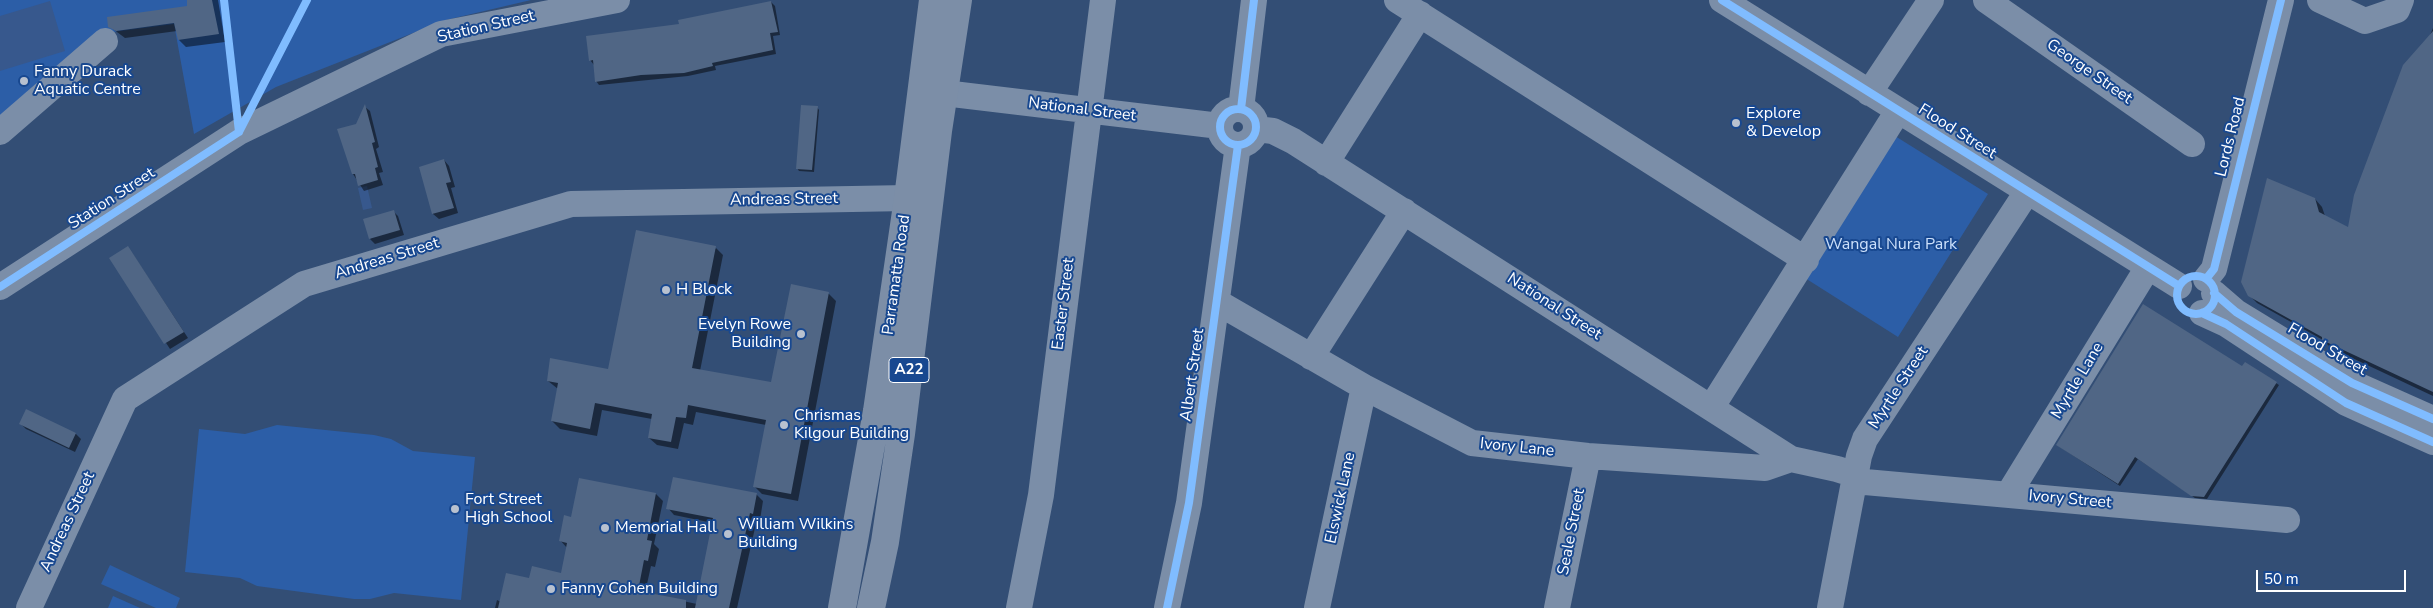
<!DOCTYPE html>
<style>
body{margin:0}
#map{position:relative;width:2433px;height:608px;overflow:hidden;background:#334e75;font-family:"Nunito Sans",sans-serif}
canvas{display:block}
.scale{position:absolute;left:2256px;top:570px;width:150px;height:22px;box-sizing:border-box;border:2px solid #fff;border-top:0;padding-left:6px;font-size:15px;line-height:18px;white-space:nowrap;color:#fff;-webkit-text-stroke:4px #184890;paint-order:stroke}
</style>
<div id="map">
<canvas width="2433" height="608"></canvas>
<div class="scale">50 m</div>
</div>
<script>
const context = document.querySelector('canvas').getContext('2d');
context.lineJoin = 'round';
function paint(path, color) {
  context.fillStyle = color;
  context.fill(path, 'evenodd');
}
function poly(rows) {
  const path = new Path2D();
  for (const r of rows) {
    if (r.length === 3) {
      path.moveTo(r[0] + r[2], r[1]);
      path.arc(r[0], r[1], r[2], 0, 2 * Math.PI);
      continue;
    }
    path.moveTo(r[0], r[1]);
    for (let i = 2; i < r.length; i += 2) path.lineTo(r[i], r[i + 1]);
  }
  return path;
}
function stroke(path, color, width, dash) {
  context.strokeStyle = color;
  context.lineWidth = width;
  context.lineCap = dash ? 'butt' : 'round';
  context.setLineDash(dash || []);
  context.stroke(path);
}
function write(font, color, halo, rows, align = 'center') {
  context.font = font + ' "Nunito Sans",sans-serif';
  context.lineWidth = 4;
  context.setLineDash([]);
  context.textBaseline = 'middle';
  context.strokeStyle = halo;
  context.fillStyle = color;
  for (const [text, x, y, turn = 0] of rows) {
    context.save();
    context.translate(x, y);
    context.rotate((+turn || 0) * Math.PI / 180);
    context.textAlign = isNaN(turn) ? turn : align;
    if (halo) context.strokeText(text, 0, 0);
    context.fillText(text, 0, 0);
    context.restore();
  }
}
const green = poly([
 [0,0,531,0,446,20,276,87,194,134,174,24,105,33,0,121],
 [1895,136,1988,194,1898,337,1805,278],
 [277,425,374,435,391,439,413,451,475,457,461,600,394,593,370,599,354,599,257,586,240,578,185,572,199,429,245,434],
 [110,565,180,598,176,608,156,608,101,584],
 [113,596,140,608,108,608]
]);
const water = poly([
 [50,1,65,51,0,71,0,16],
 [367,186,372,208,363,210,358,188]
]);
const shadow = poly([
 [188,0,218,0,225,42,186,47,179,40,177,31,125,38,109,26,189,7],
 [771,2,775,6,780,35,773,36,776,54,715,66,716,70,688,76,599,85,596,81,594,65,590,60,680,25],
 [2433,28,2433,396,2331,348,2323,340,2257,303,2249,295,2315,199,2322,207,2325,216,2349,229],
 [365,107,370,111,379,147,376,149,383,172,379,173,383,185,364,191,353,174,357,125],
 [817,107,819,110,814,172,799,171,797,168],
 [444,160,449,166,455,187,451,188,458,213,439,219,433,214,420,168],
 [393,211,398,216,404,235,375,244,370,239],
 [716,248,723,255,700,371,772,384,792,286,829,294,836,301,798,501,762,494,755,487,766,425,696,412,693,425,684,423,678,449,657,445,649,438,652,419,602,410,597,436,560,429,552,421,558,389,548,381,609,370],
 [132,253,188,338,170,349,111,259],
 [2245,363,2279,385,2207,499,2195,498,2138,459,2120,486,2060,447,2242,368],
 [27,411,76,434,81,439,75,452,26,429,21,424],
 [656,494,663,501,654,544,659,549,655,567,651,566,645,593,697,604,713,523,674,515,668,508,756,494,763,501,760,520,757,519,737,608,495,608,497,600,501,602,530,579,562,574,567,548,560,540,572,518]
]);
const building = poly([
 [187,0,212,0,219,34,178,40,174,23,116,31,108,27,107,17,187,6],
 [771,1,778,32,770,33,773,50,712,63,713,66,684,73,641,75,595,82,593,60,589,61,586,36,679,24,678,20],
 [2433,31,2433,392,2322,340,2322,337,2248,296,2241,282,2267,178,2315,198,2319,212,2348,227,2354,195,2403,65],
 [365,104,375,142,372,143,378,167,375,168,378,180,358,186,355,174,352,174,337,129,356,124],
 [801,105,818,106,812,170,796,169],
 [444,159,451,182,446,183,454,208,432,214,419,167],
 [394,210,400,230,369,239,363,219],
 [636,230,716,246,692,368,771,382,791,284,829,292,791,494,753,487,766,420,688,405,686,418,676,417,671,442,648,438,652,414,595,403,590,429,551,421,558,383,547,381,550,358,608,369],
 [128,246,184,332,164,344,109,258],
 [2143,304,2242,366,2245,362,2277,382,2204,497,2191,496,2135,457,2118,484,2056,445],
 [26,409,76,433,69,448,19,424],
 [673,477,757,493,753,514,750,513,729,608,695,608,713,518,666,509],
 [579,478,656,493,647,540,652,541,648,561,644,560,638,591,686,600,686,608,498,608,506,573,529,578,532,566,561,573,567,543,559,541,564,515,571,517]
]);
const minor = poly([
 [1397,0,1806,260],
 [1722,0,2179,286],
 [1986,0,2192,144],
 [2320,0,2365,21,2397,10,2401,0],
 [944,93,1220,126],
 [1869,93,1931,0],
 [1241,109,1254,0],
 [1238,127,18],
 [1256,129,1273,131,1293,141,1791,459,1837,469,1856,475,1865,482,2287,520],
 [0,132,105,41],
 [1326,163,1420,14],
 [2206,279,2214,269,2281,0],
 [0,287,239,132,441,34,617,0],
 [2214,293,2236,312,2352,383,2433,419],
 [1217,302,1364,387,1472,443,1588,456,1765,468,1791,459],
 [2202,313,2226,324,2346,403,2433,442],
 [1311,357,1404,211],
 [1711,408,1898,111],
 [2008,495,2148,267],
 [29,608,125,399,304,284,571,204,908,198],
 [1019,608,1041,495,1103,0],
 [1167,608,1189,503,1238,145],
 [1317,608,1364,387],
 [1557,608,1588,456],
 [1830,608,1859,456,1865,439,2027,192]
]);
const highway = poly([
 [842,608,877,411,908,198,933,0],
 [871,608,885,542,901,434,938,131,958,0]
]);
const cycleway = poly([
 [224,0,239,132],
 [1722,0,2179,286],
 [1241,109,1254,0],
 [1238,127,18],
 [2196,295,19],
 [2206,279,2214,269,2281,0],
 [0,287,239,132,307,0],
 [2214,293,2236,312,2352,383,2433,419],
 [2202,313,2226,324,2346,403,2433,442],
 [1167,608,1189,503,1238,145]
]);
const markers = [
 [24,81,5,"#b8c1cf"],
 [1736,123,5,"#b8c1cf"],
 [666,290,5,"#b8c1cf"],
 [801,334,5,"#b8c1cf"],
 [784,425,5,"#b8c1cf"],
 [455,509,5,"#b8c1cf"],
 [605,528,5,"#b8c1cf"],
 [728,534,5,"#b8c1cf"],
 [551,589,5,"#b8c1cf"]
];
const shields = [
 [909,370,40]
];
const shieldNames = [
 ["A22",909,370]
];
const streetNames = [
 ["Station Street",486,27,-13],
 ["George Street",2089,72,35],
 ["National Street",1082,110,7],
 ["Flood Street",1957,132,32],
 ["Lords Road",2231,137,-76],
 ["Station Street",112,199,-33],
 ["Andreas Street",784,200,-1],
 ["Andreas Street",387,259,-17],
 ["Parramatta Road",897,275,-82],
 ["Easter Street",1064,304,-83],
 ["National Street",1554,307,33],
 ["Flood Street",2327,350,30],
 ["Albert Street",1193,375,-82],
 ["Myrtle Lane",2078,381,-59],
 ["Myrtle Street",1899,388,-57],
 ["Ivory Lane",1517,448,6],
 ["Elswick Lane",1341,498,-78],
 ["Ivory Street",2070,500,5],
 ["Andreas Street",68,522,-65],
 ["Seale Street",1572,532,-79]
];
const poiNames = [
 ["Fanny Durack",34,72],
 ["Aquatic Centre",34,90],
 ["Explore",1746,114],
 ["& Develop",1746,132],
 ["H Block",676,290],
 ["Evelyn Rowe",791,325,"right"],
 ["Building",791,343,"right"],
 ["Chrismas",794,416],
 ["Kilgour Building",794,434],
 ["Fort Street",465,500],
 ["High School",465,518],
 ["William Wilkins",738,525],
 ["Building",738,543],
 ["Memorial Hall",615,528],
 ["Fanny Cohen Building",561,589]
];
const parkNames = [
 ["Wangal Nura Park",1891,245]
];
paint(green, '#2c5ea7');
paint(water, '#37588d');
paint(shadow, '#0007');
paint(building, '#506685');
stroke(minor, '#7b8ea8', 26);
stroke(highway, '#7c8ea7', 28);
stroke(cycleway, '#80bcff', 8);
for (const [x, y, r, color] of markers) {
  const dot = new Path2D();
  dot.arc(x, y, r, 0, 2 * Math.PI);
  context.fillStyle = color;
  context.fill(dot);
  stroke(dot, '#184890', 2);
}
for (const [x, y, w] of shields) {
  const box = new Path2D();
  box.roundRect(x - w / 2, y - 12.5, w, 25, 4);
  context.fillStyle = '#184890';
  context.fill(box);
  stroke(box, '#fff', 1);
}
write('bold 15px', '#fff', null, shieldNames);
write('16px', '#fff', '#184890', streetNames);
write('16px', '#fff', '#184890', poiNames, 'left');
write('16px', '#cce0fb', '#184890', parkNames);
</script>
